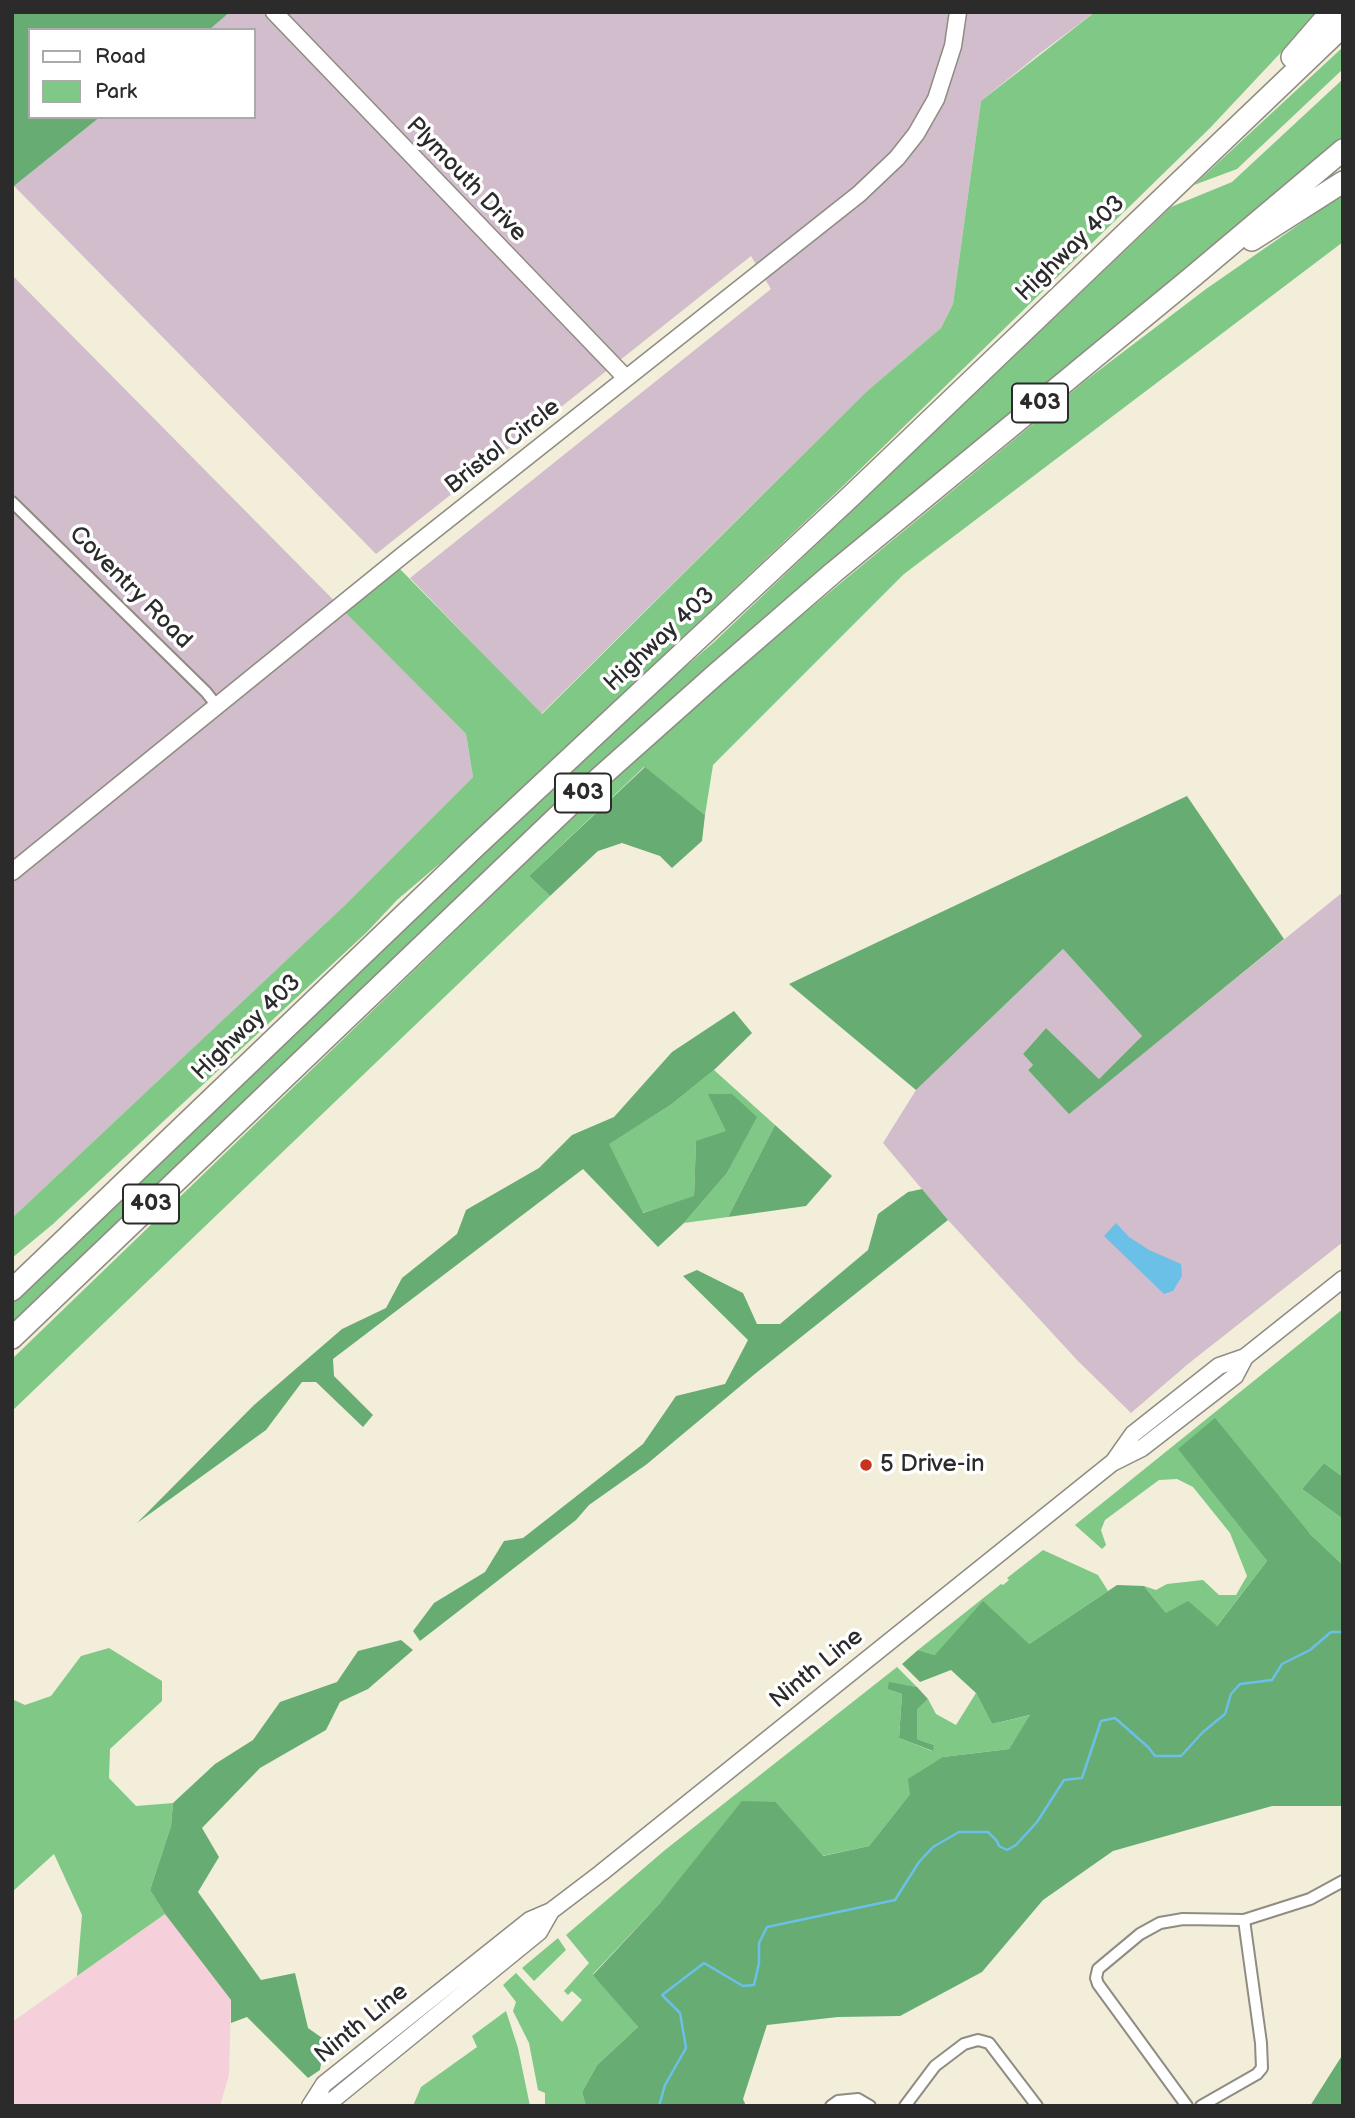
<!DOCTYPE html>
<style>
body{margin:0}
#map{position:relative;width:1355px;height:2118px;overflow:hidden;background:#f3eeda;font-family:"Balsamiq Sans",sans-serif}
canvas{display:block}
.frame{position:absolute;inset:0;border:14px solid #2b2b2b;pointer-events:none}
.legend{position:absolute;left:28px;top:28px;width:228px;height:91px;box-sizing:border-box;background:#fff;border:2px solid #aaa;margin:0;padding:9px 12px;list-style:none;font-size:21px;color:#2b2b2b}
.legend li{display:flex;align-items:center;gap:14px;height:35px}
.legend b{width:35px;border:2px solid #aaa}
</style>
<div id="map">
<canvas width="1355" height="2118"></canvas>
<div class="frame"></div>
<ul class="legend">
<li><b style="height:9px;background:#fff"></b>Road</li>
<li><b style="height:19px;background:#7fc886"></b>Park</li>
</ul>
</div>
<script>
const context = document.querySelector('canvas').getContext('2d');
context.lineJoin = 'round';
function paint(path, color) {
  context.fillStyle = color;
  context.fill(path, 'evenodd');
}
function poly(rows) {
  const path = new Path2D();
  for (const r of rows) {
    path.moveTo(r[0], r[1]);
    for (let i = 2; i < r.length; i += 2) path.lineTo(r[i], r[i + 1]);
  }
  return path;
}
function stroke(path, color, width, dash) {
  context.strokeStyle = color;
  context.lineWidth = width;
  context.lineCap = dash ? 'butt' : 'round';
  context.setLineDash(dash || []);
  context.stroke(path);
}
function write(font, color, halo, rows, align = 'center') {
  context.font = font + ' "Balsamiq Sans",sans-serif';
  context.lineWidth = 7;
  context.setLineDash([]);
  context.textBaseline = 'middle';
  context.strokeStyle = halo;
  context.fillStyle = color;
  for (const [text, x, y, turn = 0] of rows) {
    context.save();
    context.translate(x, y);
    context.rotate((+turn || 0) * Math.PI / 180);
    context.textAlign = isNaN(turn) ? turn : align;
    if (halo) context.strokeText(text, 0, 0);
    context.fillText(text, 0, 0);
    context.restore();
  }
}
const built = poly([
 [165,1914,231,2000,229,2075,220,2106,12,2106,12,2022]
]);
const industrial = poly([
 [230,12,1095,12,1039,54,981,101,953,304,941,328,866,392,541,714,410,578,771,289,751,256,376,554,14,186,100,117,254,117,254,30,209,30],
 [12,275,466,734,473,777,345,905,12,1218],
 [1343,892,1343,1242,1188,1364,1131,1413,1077,1360,948,1220,883,1143,916,1090,1063,949,1142,1036,1099,1079,1046,1028,1023,1054,1033,1065,1028,1070,1069,1113]
]);
const green = poly([
 [1095,12,1319,12,1210,128,842,487,471,837,397,900,367,932,53,1224,12,1258,12,1218,345,905,473,777,466,734,345,612,399,568,542,714,866,392,941,328,953,304,981,101],
 [1343,47,1343,69,1237,169,1194,185],
 [1343,79,1343,141,639,729,12,1322,12,1301,627,717,713,643,1171,207,1232,182],
 [1343,194,1343,242,904,574,713,765,705,815,644,767,529,876,550,896,12,1411,12,1359,569,821,721,682,1085,381,1206,289],
 [714,1070,775,1125,728,1217,684,1223,727,1173,756,1117,709,1094,727,1131,696,1142,694,1197,642,1213,608,1144,672,1104],
 [1343,1309,1343,1477,1324,1463,1302,1489,1343,1519,1343,1565,1310,1534,1179,1449,1267,1561,1216,1627,1166,1613,1144,1586,1156,1590,1167,1584,1203,1580,1219,1595,1236,1595,1247,1576,1230,1533,1193,1487,1177,1479,1159,1480,1105,1520,1101,1530,1106,1545,1102,1549,1075,1525],
 [1043,1550,1098,1575,1108,1591,1029,1644,935,1655,918,1650,1001,1584,1003,1585,1009,1580,1007,1578],
 [109,1648,162,1681,162,1701,110,1749,109,1778,136,1806,173,1803,171,1826,150,1890,165,1914,77,1976,82,1915,54,1854,12,1892,12,1699,25,1705,51,1696,81,1656],
 [897,1667,917,1687,889,1683,887,1689,902,1694,899,1738,932,1751,934,1745,917,1739,917,1708,928,1699,936,1714,956,1725,976,1693,992,1724,1031,1715,1009,1749,943,1757,910,1794,869,1846,822,1856,776,1802,661,1902,593,1974,638,2027,597,2065,582,2092,586,2106,545,2106,545,2093,538,2090,529,2043,513,2011,516,2002,503,1985,516,1973,562,2022,582,2000,572,1991,568,1995,564,1991,589,1963,566,1935,665,1850],
 [558,1938,566,1950,534,1981,522,1968],
 [506,2011,518,2048,530,2106,413,2106,421,2087,477,2047,472,2036]
]);
const forest = poly([
 [12,12,230,12,209,30,30,30,30,117,100,117,14,186],
 [645,767,705,815,702,841,672,868,660,856,622,843,598,851,550,896,529,876],
 [1187,796,1284,939,1069,1114,1028,1070,1033,1065,1023,1054,1046,1028,1099,1079,1142,1036,1063,949,916,1090,789,984],
 [734,1011,752,1033,714,1070,672,1104,609,1144,643,1213,694,1196,696,1141,726,1131,708,1094,732,1094,757,1117,727,1173,684,1223,658,1247,583,1169,333,1359,334,1376,373,1415,363,1427,316,1382,302,1382,266,1430,137,1523,254,1405,342,1329,386,1308,402,1278,457,1234,466,1210,539,1168,572,1135,614,1117,672,1052],
 [775,1125,832,1176,806,1206,728,1217],
 [922,1189,948,1220,756,1373,647,1464,589,1505,576,1520,420,1641,413,1631,434,1603,485,1572,504,1541,523,1538,643,1444,676,1396,725,1384,748,1340,683,1276,697,1270,743,1293,757,1324,780,1324,868,1250,878,1214,908,1192],
 [1215,1418,1310,1534,1343,1565,1343,1806,1272,1806,1113,1851,1043,1900,982,1972,900,2016,838,2017,767,2025,743,2099,746,2106,586,2106,582,2092,597,2065,638,2027,593,1975,661,1902,742,1801,776,1802,823,1856,869,1846,910,1794,908,1779,943,1757,1009,1749,1030,1715,992,1724,976,1693,951,1670,920,1682,902,1664,918,1650,935,1655,983,1601,1029,1644,1117,1585,1144,1586,1166,1613,1188,1601,1217,1626,1267,1561,1178,1449],
 [1324,1463,1343,1477,1343,1519,1302,1489],
 [401,1640,413,1650,368,1689,340,1702,326,1730,260,1768,202,1828,219,1857,198,1892,261,1980,295,1973,308,2028,325,2040,320,2070,308,2078,247,2017,231,2023,231,2000,165,1914,150,1890,171,1826,173,1803,215,1764,253,1740,280,1702,337,1682,358,1651],
 [889,1682,917,1687,928,1699,917,1709,917,1739,934,1745,933,1751,899,1738,902,1694,887,1689],
 [1343,2054,1343,2106,1310,2106]
]);
const water = poly([
 [1116,1223,1129,1237,1149,1250,1181,1264,1182,1276,1173,1291,1164,1294,1104,1236]
]);
const stream = poly([
 [659,2106,665,2085,686,2048,680,2013,662,1995,704,1963,743,1986,754,1985,759,1963,759,1943,767,1927,895,1900,919,1862,933,1847,959,1832,988,1832,997,1841,999,1846,1007,1850,1016,1845,1037,1822,1064,1780,1082,1778,1101,1721,1115,1718,1148,1747,1155,1756,1181,1756,1203,1732,1225,1714,1231,1694,1240,1684,1272,1680,1282,1664,1310,1650,1331,1632,1343,1632]
]);
const street = poly([
 [12,502,206,692,217,706],
 [831,2106,838,2101,858,2099,870,2106],
 [905,2106,935,2066,964,2044,978,2040,989,2043,1037,2106],
 [1187,2106,1098,1984,1096,1978,1098,1969,1140,1934,1160,1923,1183,1919,1244,1920,1310,1899,1343,1881],
 [1201,2106,1257,2074,1262,2068,1261,2043,1244,1920]
]);
const secondary = poly([
 [274,12,626,378],
 [12,872,403,555,859,194,897,158,916,134,936,99,953,46,958,12],
 [1114,1461,1133,1434,1219,1366,1245,1357,1343,1279],
 [310,2106,324,2084,530,1920,551,1911,601,1873,1112,1463,1142,1448,1235,1376,1245,1357],
 [318,2106,334,2099,539,1932,551,1911]
]);
const highway = poly([
 [1292,57,1331,12],
 [1252,240,1343,182],
 [12,1290,476,846,850,497,1343,26],
 [12,1338,579,796,715,675,834,572,1191,278,1343,150]
]);
const markers = [
 [866,1465,7,"#c8321e"]
];
const shields = [
 [1040,403,56],
 [583,793,56],
 [151,1204,56]
];
const shieldNames = [
 ["403",1040,403],
 ["403",583,793],
 ["403",151,1204]
];
const streetNames = [
 ["Plymouth Drive",466,180,46],
 ["Highway 403",1071,249,-44],
 ["Bristol Circle",503,447,-38],
 ["Coventry Road",130,588,45],
 ["Highway 403",660,640,-43],
 ["Highway 403",247,1028,-44],
 ["Ninth Line",817,1669,-39],
 ["Ninth Line",362,2024,-39]
];
const poiNames = [
 ["5 Drive-in",880,1465]
];
paint(built, '#f5cfda');
paint(industrial, '#d1bdcb');
paint(green, '#7fc886');
paint(forest, '#67ac73');
paint(water, '#6ac0e7');
stroke(stream, '#6ac0e7', 2.5);
stroke(street, '#8f8c82', 14);
stroke(secondary, '#8f8c82', 19);
stroke(highway, '#8f8c82', 24);
stroke(street, '#fff', 10);
stroke(secondary, '#fff', 16);
stroke(highway, '#fff', 21);
for (const [x, y, r, color] of markers) {
  const dot = new Path2D();
  dot.arc(x, y, r, 0, 2 * Math.PI);
  context.fillStyle = color;
  context.fill(dot);
  stroke(dot, '#fff', 2.5);
}
for (const [x, y, w] of shields) {
  const box = new Path2D();
  box.roundRect(x - w / 2, y - 19.5, w, 39, 5);
  context.fillStyle = '#fff';
  context.fill(box);
  stroke(box, '#2b2b2b', 2);
}
write('bold 23px', '#2b2b2b', null, shieldNames);
write('24px', '#2b2b2b', '#fff', streetNames);
write('24px', '#2b2b2b', '#fff', poiNames, 'left');
</script>
